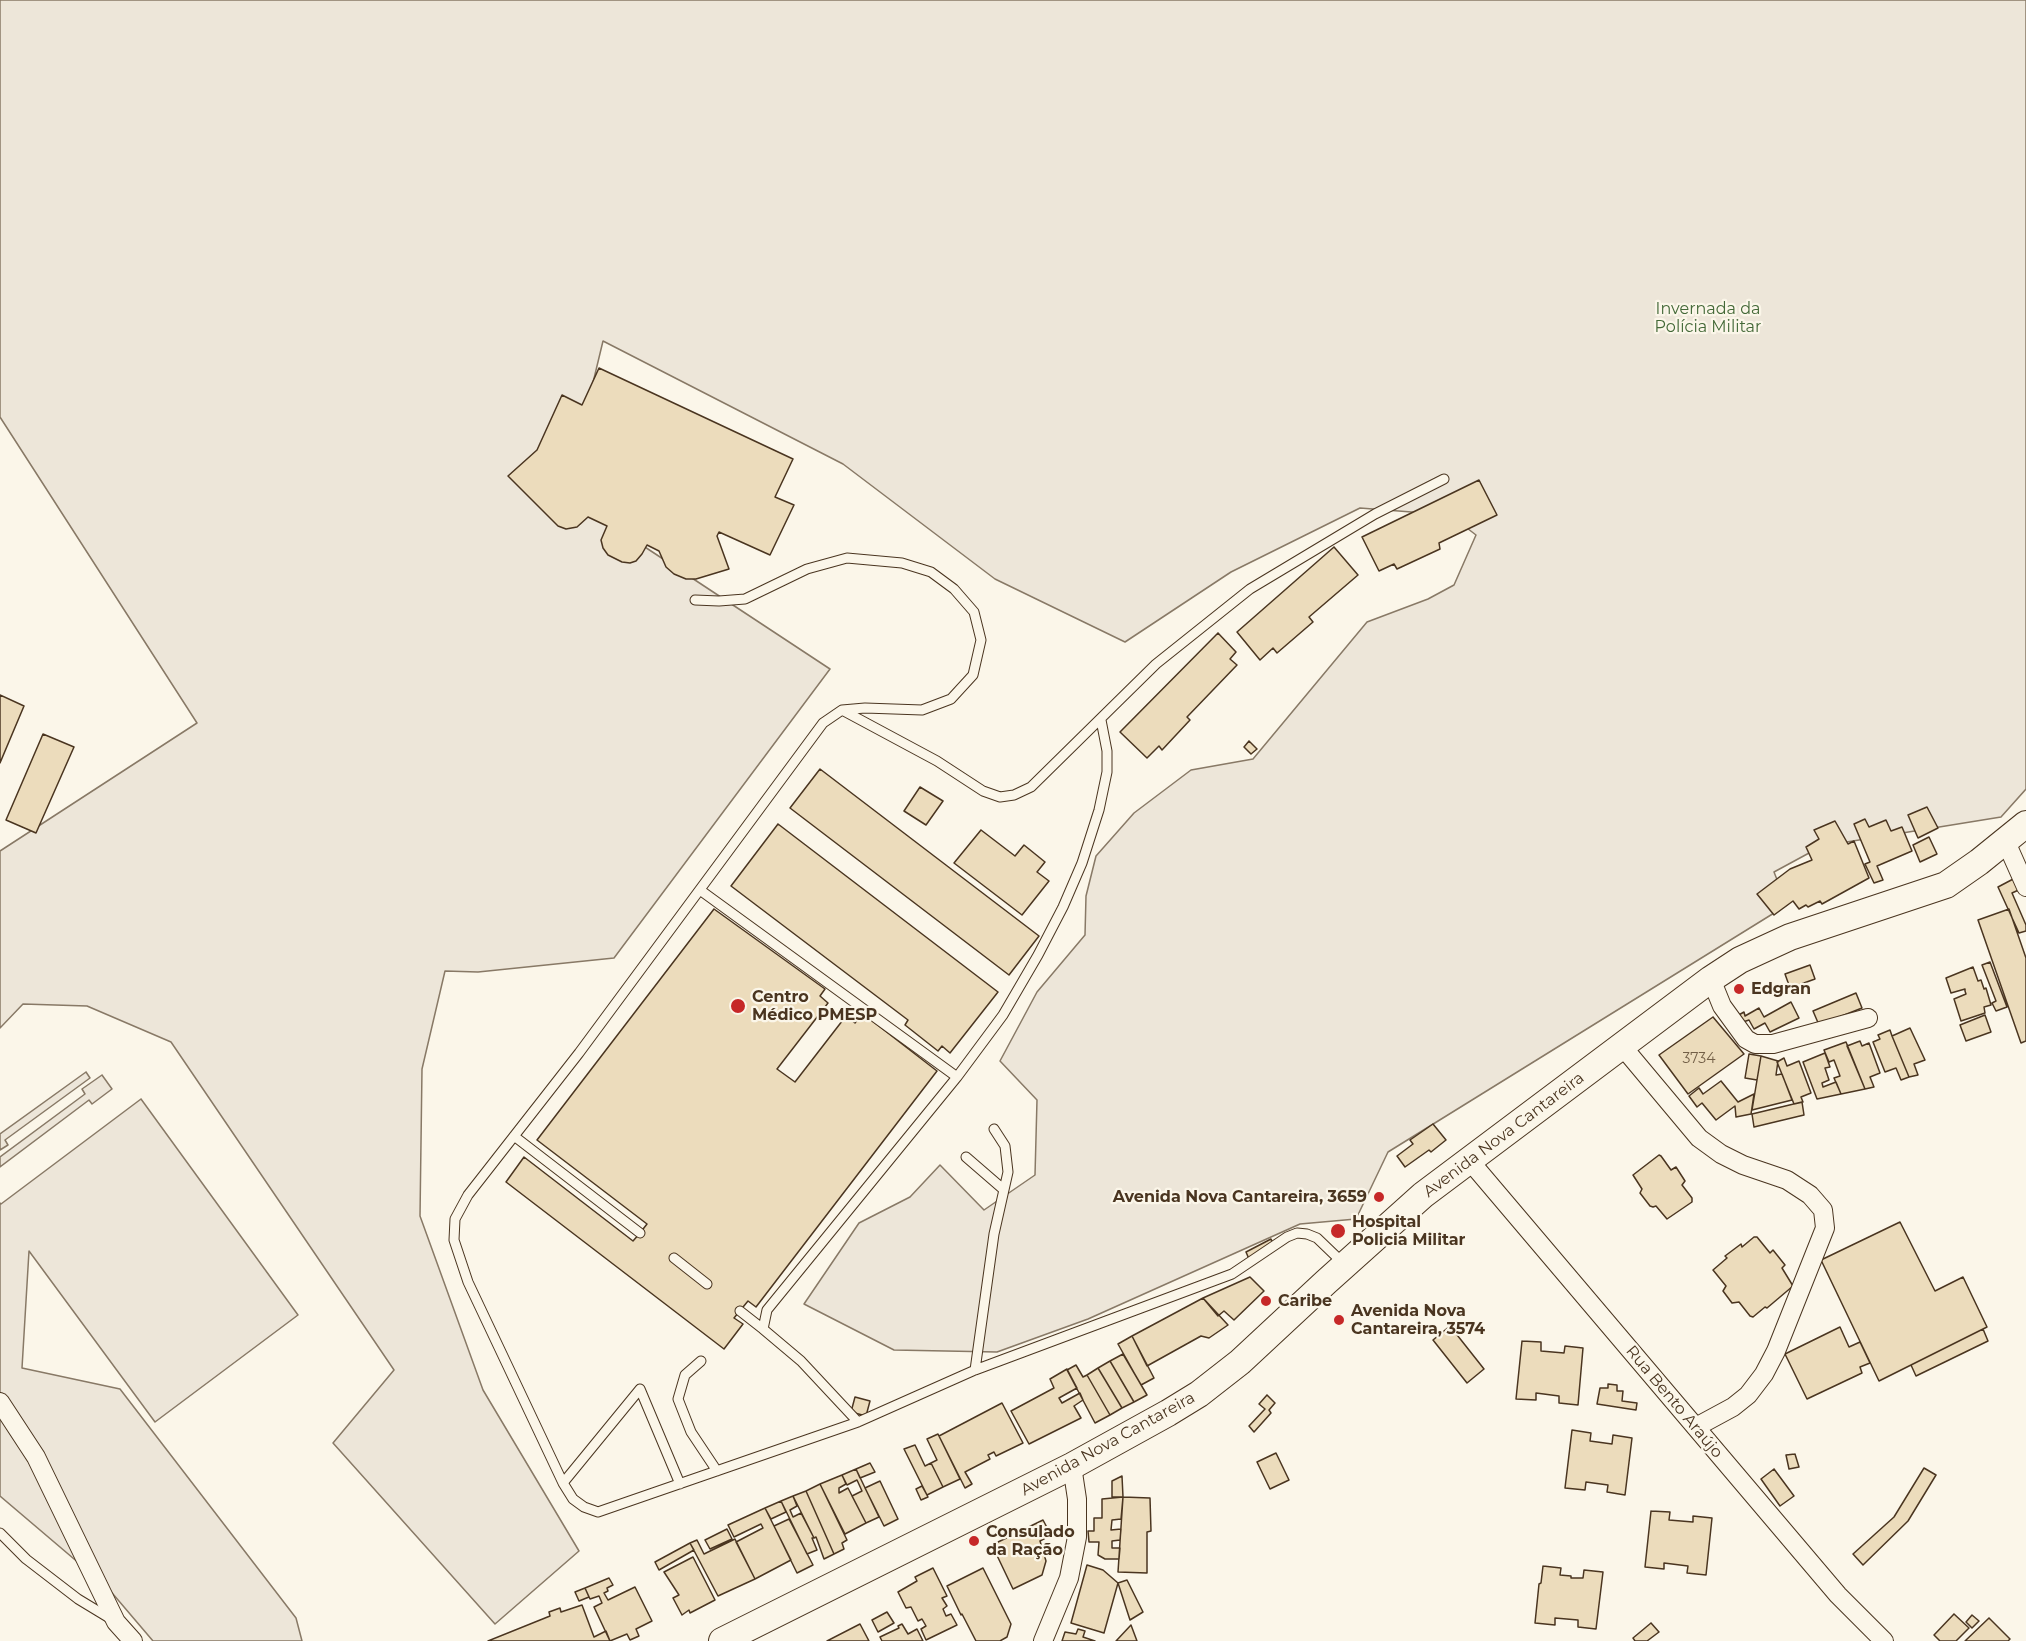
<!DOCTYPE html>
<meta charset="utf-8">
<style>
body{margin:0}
canvas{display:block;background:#fbf6e9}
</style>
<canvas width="2026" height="1641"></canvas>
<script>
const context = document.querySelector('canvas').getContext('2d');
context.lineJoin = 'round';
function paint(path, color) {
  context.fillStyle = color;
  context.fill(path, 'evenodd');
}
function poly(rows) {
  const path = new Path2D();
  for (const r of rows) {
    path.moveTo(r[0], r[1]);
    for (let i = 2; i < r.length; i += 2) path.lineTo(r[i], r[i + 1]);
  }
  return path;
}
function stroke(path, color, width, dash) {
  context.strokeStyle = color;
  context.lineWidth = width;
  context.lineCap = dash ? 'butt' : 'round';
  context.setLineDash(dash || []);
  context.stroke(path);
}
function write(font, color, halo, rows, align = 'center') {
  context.font = font + ' Montserrat,sans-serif';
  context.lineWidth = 4.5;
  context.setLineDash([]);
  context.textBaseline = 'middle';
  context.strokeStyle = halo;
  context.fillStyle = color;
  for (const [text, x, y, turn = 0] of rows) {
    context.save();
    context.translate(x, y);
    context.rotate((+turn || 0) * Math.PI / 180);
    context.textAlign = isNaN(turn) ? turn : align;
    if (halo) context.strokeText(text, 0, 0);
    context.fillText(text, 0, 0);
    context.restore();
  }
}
const green = poly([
 [0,0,2026,0,2026,789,2001,817,1822,846,1774,872,1787,905,1388,1152,1356,1219,1300,1224,1088,1319,997,1352,894,1350,804,1304,859,1223,910,1197,940,1165,984,1210,1035,1175,1037,1100,1000,1061,1037,992,1085,935,1086,896,1096,856,1134,813,1191,770,1253,759,1367,622,1428,599,1454,585,1476,535,1450,515,1360,508,1231,572,1125,642,995,579,843,464,603,341,566,495,830,669,614,958,478,972,445,971,422,1069,420,1216,483,1390,579,1551,495,1624,333,1443,394,1370,171,1042,87,1006,23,1004,0,1028,0,851,197,723,0,417,0,0],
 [86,1072,90,1078,5,1140,8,1145,0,1150,0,1134,86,1072],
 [102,1075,112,1089,92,1104,89,1100,0,1167,0,1157,85,1094,82,1089,102,1075],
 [141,1099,298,1315,155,1422,29,1251,22,1368,120,1389,296,1618,302,1641,153,1641,107,1587,0,1496,0,1203,1,1204,141,1099]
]);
const building = poly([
 [599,368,793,459,775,497,794,505,770,555,719,532,717,536,729,569,696,579,686,579,674,574,666,567,659,551,647,545,642,554,636,561,630,563,622,562,608,555,603,548,601,540,607,526,588,517,577,527,566,529,558,526,508,476,537,450,562,395,582,405,599,368],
 [1479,480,1497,515,1439,543,1440,549,1397,569,1394,564,1379,571,1362,537,1479,480],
 [1334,547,1358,575,1309,617,1313,622,1277,653,1273,648,1260,660,1237,632,1334,547],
 [1218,633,1236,652,1230,659,1237,665,1187,717,1190,720,1162,750,1159,746,1147,758,1120,732,1218,633],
 [0,695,24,706,0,763,0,695],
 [43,734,74,747,36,833,6,820,43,734],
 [1249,741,1257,749,1251,754,1244,747,1249,741],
 [820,769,1039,936,1009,975,790,808,820,769],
 [920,787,943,801,926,825,904,811,920,787],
 [1927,807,1938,828,1918,838,1908,815,1927,807],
 [1865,819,1869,827,1886,820,1891,831,1902,827,1912,851,1877,866,1883,880,1874,883,1865,864,1870,862,1854,824,1865,819],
 [1835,821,1848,844,1854,841,1869,878,1822,904,1820,901,1808,907,1806,905,1799,909,1793,901,1774,915,1757,894,1790,869,1812,860,1806,847,1819,839,1814,830,1835,821],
 [778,824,998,992,950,1053,942,1046,938,1051,905,1025,908,1020,731,886,778,824],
 [981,830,1015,856,1024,845,1045,862,1037,872,1049,881,1022,915,954,863,981,830],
 [1929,837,1937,854,1920,862,1913,845,1929,837],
 [2017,877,2023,888,2012,893,2026,925,2026,931,2019,933,1998,887,2017,877],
 [714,909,825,989,820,996,828,1003,777,1069,795,1082,846,1016,855,1023,862,1013,937,1071,756,1307,748,1301,734,1318,743,1324,724,1349,506,1182,524,1157,633,1241,640,1233,647,1224,537,1140,714,909],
 [2009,909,2026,958,2026,1041,2021,1043,1978,920,2009,909],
 [1990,962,2007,1007,1996,1011,1992,1003,1996,1001,1982,965,1990,962],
 [1810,965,1815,979,1790,988,1785,974,1810,965],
 [1973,967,1978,981,1981,980,1984,989,1986,988,1991,1005,1984,1007,1985,1013,1961,1021,1954,999,1966,994,1965,991,1965,989,1951,993,1946,978,1973,967],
 [1856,993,1862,1008,1819,1025,1813,1011,1856,993],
 [1791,1002,1799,1018,1770,1032,1765,1023,1754,1029,1749,1020,1743,1022,1737,1016,1744,1012,1745,1016,1759,1008,1764,1017,1791,1002],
 [1985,1015,1991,1032,1966,1041,1960,1025,1985,1015],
 [1713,1017,1744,1054,1688,1094,1659,1055,1713,1017],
 [1910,1028,1925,1060,1914,1064,1918,1075,1909,1077,1892,1036,1910,1028],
 [1890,1030,1892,1036,1909,1077,1901,1080,1896,1068,1885,1072,1873,1042,1880,1039,1878,1035,1890,1030],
 [1860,1041,1862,1046,1869,1043,1880,1073,1870,1077,1874,1087,1865,1089,1847,1046,1860,1041],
 [1846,1042,1865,1089,1841,1094,1834,1078,1840,1076,1834,1060,1829,1062,1824,1050,1846,1042],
 [1825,1053,1830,1067,1825,1068,1829,1080,1822,1083,1823,1087,1836,1082,1841,1094,1817,1099,1803,1062,1825,1053],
 [1749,1054,1761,1056,1757,1080,1745,1078,1749,1054],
 [1761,1056,1778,1061,1776,1075,1782,1074,1792,1100,1752,1110,1761,1056],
 [1784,1058,1787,1066,1799,1061,1811,1093,1801,1097,1803,1102,1794,1104,1777,1062,1784,1058],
 [1721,1081,1738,1102,1754,1094,1751,1114,1736,1117,1735,1106,1716,1120,1702,1103,1697,1107,1689,1096,1699,1088,1703,1094,1721,1081],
 [1802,1102,1804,1115,1754,1127,1752,1114,1802,1102],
 [1433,1124,1446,1140,1431,1152,1429,1150,1405,1167,1397,1156,1413,1144,1410,1140,1433,1124],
 [1659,1155,1661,1156,1671,1170,1676,1167,1685,1181,1682,1185,1692,1198,1692,1202,1667,1219,1656,1206,1653,1207,1650,1206,1640,1193,1642,1189,1633,1175,1659,1155],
 [1900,1222,1935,1291,1963,1277,1987,1327,1879,1381,1821,1260,1900,1222],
 [1754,1237,1757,1237,1770,1253,1773,1250,1785,1265,1782,1268,1793,1286,1767,1308,1765,1307,1753,1317,1750,1316,1739,1302,1732,1303,1723,1291,1726,1286,1713,1270,1727,1258,1725,1256,1741,1244,1742,1247,1754,1237],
 [1271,1239,1274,1245,1249,1259,1246,1252,1271,1239],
 [1250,1277,1264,1291,1234,1320,1224,1311,1218,1316,1203,1298,1250,1277],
 [1203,1298,1228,1325,1209,1338,1201,1336,1147,1366,1132,1336,1203,1298],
 [1450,1326,1484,1369,1467,1383,1433,1340,1450,1326],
 [1840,1327,1849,1347,1860,1342,1870,1363,1860,1367,1862,1373,1807,1399,1785,1354,1840,1327],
 [1983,1329,1988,1341,1916,1376,1911,1365,1983,1329],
 [1132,1336,1154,1378,1141,1385,1118,1344,1132,1336],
 [1522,1341,1541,1342,1541,1351,1564,1353,1565,1346,1583,1348,1578,1405,1559,1403,1559,1396,1536,1393,1536,1400,1516,1399,1522,1341],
 [1123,1354,1147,1395,1134,1402,1110,1361,1123,1354],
 [1110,1361,1134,1402,1122,1408,1098,1368,1110,1361],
 [1076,1365,1083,1377,1087,1375,1110,1415,1095,1423,1067,1370,1076,1365],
 [1098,1368,1122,1408,1110,1415,1087,1375,1098,1368],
 [1067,1369,1077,1388,1059,1398,1062,1403,1080,1393,1083,1400,1074,1406,1081,1418,1029,1444,1011,1411,1054,1388,1050,1379,1067,1369],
 [1608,1384,1617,1385,1617,1391,1623,1391,1622,1401,1637,1403,1636,1410,1597,1404,1600,1388,1608,1388,1608,1384],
 [1267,1395,1275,1403,1269,1410,1271,1413,1254,1432,1249,1426,1265,1409,1259,1404,1267,1395],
 [855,1397,870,1401,866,1416,851,1412,855,1397],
 [1002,1403,1023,1443,996,1456,994,1452,988,1455,990,1459,965,1472,972,1484,965,1488,939,1436,1002,1403],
 [1572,1430,1591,1433,1590,1441,1612,1444,1613,1435,1632,1438,1625,1495,1607,1492,1608,1485,1586,1482,1585,1490,1565,1488,1572,1430],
 [938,1434,960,1479,943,1487,931,1463,937,1460,927,1439,938,1434],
 [915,1445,925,1466,931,1463,943,1487,927,1495,904,1449,915,1445],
 [1276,1453,1289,1480,1270,1489,1257,1462,1276,1453],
 [1795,1454,1799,1467,1789,1469,1786,1455,1795,1454],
 [870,1463,875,1472,860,1478,856,1469,870,1463],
 [1924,1468,1936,1475,1908,1521,1863,1565,1853,1554,1894,1517,1924,1468],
 [856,1469,879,1517,866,1523,852,1496,862,1491,857,1480,847,1485,842,1475,856,1469],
 [1774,1469,1794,1496,1780,1506,1761,1479,1774,1469],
 [842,1475,846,1484,839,1488,839,1493,848,1488,866,1523,845,1534,820,1484,842,1475],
 [1122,1476,1123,1497,1112,1497,1112,1481,1122,1476],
 [880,1481,898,1519,884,1526,865,1488,880,1481],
 [820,1484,847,1540,842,1543,844,1549,834,1554,806,1491,820,1484],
 [922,1486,928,1497,921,1500,916,1489,922,1486],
 [806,1491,834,1554,824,1559,816,1537,814,1538,793,1496,806,1491],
 [793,1496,797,1506,790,1510,793,1517,801,1513,814,1538,812,1538,817,1550,807,1554,781,1501,793,1496],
 [1123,1497,1121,1519,1112,1520,1111,1530,1121,1529,1120,1540,1112,1541,1112,1548,1120,1548,1119,1559,1105,1559,1098,1555,1099,1542,1089,1542,1088,1531,1094,1531,1094,1518,1102,1518,1102,1499,1123,1497],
 [1123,1497,1150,1498,1151,1531,1147,1532,1147,1573,1118,1572,1123,1497],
 [781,1501,786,1512,771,1519,765,1508,781,1501],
 [765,1508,791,1560,755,1579,736,1542,763,1528,761,1524,734,1537,728,1525,765,1508],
 [1651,1511,1670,1512,1669,1520,1693,1522,1693,1516,1712,1518,1706,1575,1687,1573,1688,1566,1664,1563,1664,1569,1645,1567,1651,1511],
 [789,1519,813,1565,797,1573,774,1526,789,1519],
 [1043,1520,1051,1535,1040,1541,1046,1561,1042,1575,1013,1589,992,1545,1043,1520],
 [727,1529,732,1539,710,1549,705,1540,727,1529],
 [735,1539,755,1579,718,1596,690,1543,697,1540,704,1554,735,1539],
 [690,1543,694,1550,659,1570,655,1562,690,1543],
 [693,1557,715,1600,690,1613,689,1610,682,1615,673,1598,679,1595,664,1572,693,1557],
 [1087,1565,1103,1570,1118,1583,1104,1633,1071,1623,1087,1565],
 [1543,1566,1561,1568,1560,1575,1571,1576,1571,1578,1583,1578,1584,1570,1603,1572,1596,1629,1578,1627,1578,1620,1555,1618,1555,1625,1535,1623,1539,1584,1541,1583,1543,1566],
 [933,1568,947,1596,942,1598,947,1606,943,1609,946,1616,951,1614,957,1625,926,1640,921,1629,926,1626,922,1619,918,1621,911,1607,906,1608,898,1592,917,1581,915,1577,933,1568],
 [983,1568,1011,1624,1007,1637,1000,1641,976,1641,962,1614,961,1615,947,1586,983,1568],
 [609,1578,613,1585,607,1588,608,1591,604,1593,608,1600,635,1587,652,1621,636,1629,639,1636,630,1640,627,1634,610,1641,594,1607,602,1603,599,1596,590,1599,585,1588,609,1578],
 [1127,1580,1143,1612,1130,1620,1118,1583,1127,1580],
 [585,1588,589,1597,579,1601,575,1592,585,1588],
 [582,1605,594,1637,606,1631,610,1641,488,1641,550,1616,549,1612,560,1608,561,1612,582,1605],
 [887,1612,894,1623,878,1632,872,1620,887,1612],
 [1954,1614,1969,1628,1956,1641,1940,1641,1934,1635,1954,1614],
 [1972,1615,1979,1621,1972,1628,1966,1622,1972,1615],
 [1989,1618,2010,1639,2008,1641,1965,1641,1989,1618],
 [1651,1623,1659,1632,1647,1641,1635,1641,1633,1638,1651,1623],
 [860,1624,869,1641,827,1641,860,1624],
 [902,1624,908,1634,917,1629,923,1641,882,1641,880,1637,899,1628,898,1626,902,1624],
 [1131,1625,1137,1641,1116,1641,1131,1625],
 [1078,1629,1085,1631,1083,1637,1095,1641,1062,1641,1065,1632,1076,1634,1078,1629]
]);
const lane = poly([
 [695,600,719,601,745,599,807,569,847,558,902,563,931,572,954,589,974,612,981,640,973,675,951,699,922,710,865,708,842,710,823,723,579,1053,468,1195,455,1219,454,1240,468,1282,563,1483,573,1499,584,1507,598,1512,858,1422,975,1370,1232,1274,1287,1237,1297,1233,1307,1234,1317,1238,1343,1263],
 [842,710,937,761,983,791,1000,797,1014,795,1031,787,1156,664,1250,589,1375,514,1444,479],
 [700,890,957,1077],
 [514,1136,640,1233],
 [966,1157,1003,1189],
 [674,1258,707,1284],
 [740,1311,763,1329],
 [701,1361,685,1375,678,1399,691,1432,717,1471],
 [975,1370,994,1234,1008,1172,1005,1146,994,1129],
 [858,1422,801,1361,763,1329,767,1310,957,1077,1003,1015,1038,955,1063,907,1082,863,1099,810,1107,772,1107,751,1101,720],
 [563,1483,640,1389,680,1484],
 [0,1533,26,1559,78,1599,111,1619]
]);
const street = poly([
 [2006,842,2026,887],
 [1711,979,1722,1006,1746,1039,1755,1044,1773,1044,1868,1018],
 [1622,1046,1699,1138,1721,1154,1743,1165,1787,1180,1810,1195,1823,1210,1825,1228,1776,1351,1764,1374,1748,1395,1733,1407,1696,1427],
 [1469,1160,1838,1595,1884,1641],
 [0,1402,36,1457,116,1622,133,1641],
 [1043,1641,1069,1578,1077,1537,1077,1499,1072,1466]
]);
const secondary = poly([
 [722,1641,1072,1466,1168,1413,1199,1394,1240,1362,1326,1282,1423,1195,1711,979,1740,960,1790,937,1946,885,1979,862,2026,824]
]);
const markers = [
 [1739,989,6,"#c62828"],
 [738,1006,8,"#c62828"],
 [1379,1197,6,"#c62828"],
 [1338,1231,8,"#c62828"],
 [1266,1301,6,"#c62828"],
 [1339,1320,6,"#c62828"],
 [974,1541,6,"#c62828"]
];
const numberNames = [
 ["3734",1699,1059]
];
const parkNames = [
 ["Invernada da",1708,309],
 ["Polícia Militar",1708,327]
];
const poiNames = [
 ["Edgran",1751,989],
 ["Centro",752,997],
 ["Médico PMESP",752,1015],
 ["Avenida Nova Cantareira, 3659",1367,1197,"right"],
 ["Hospital",1352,1222],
 ["Policia Militar",1352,1240],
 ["Caribe",1278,1301],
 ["Avenida Nova",1351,1311],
 ["Cantareira, 3574",1351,1329],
 ["Consulado",986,1532],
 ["da Ração",986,1550]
];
const streetNames = [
 ["Avenida Nova Cantareira",1504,1135,-37],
 ["Rua Bento Araújo",1674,1402,50],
 ["Avenida Nova Cantareira",1108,1444,-29]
];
paint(green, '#ede6d9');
stroke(green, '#887966', 1.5);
paint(building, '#ecdcbc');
stroke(building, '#4a3520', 1.5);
stroke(lane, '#4a3520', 11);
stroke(street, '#4a3520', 20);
stroke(secondary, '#4a3520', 28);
stroke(lane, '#fbf6e9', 9);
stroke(street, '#fbf6e9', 18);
stroke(secondary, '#fbf6e9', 26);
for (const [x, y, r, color] of markers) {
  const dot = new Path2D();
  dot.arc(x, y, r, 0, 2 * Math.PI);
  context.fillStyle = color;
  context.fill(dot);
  stroke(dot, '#fbf6e9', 2);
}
write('14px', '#725f47', null, numberNames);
write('16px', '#436837', '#fbf6e9', parkNames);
write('bold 16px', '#4a3520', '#fbf6e9', poiNames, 'left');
write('16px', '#4a3520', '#fbf6e9', streetNames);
</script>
